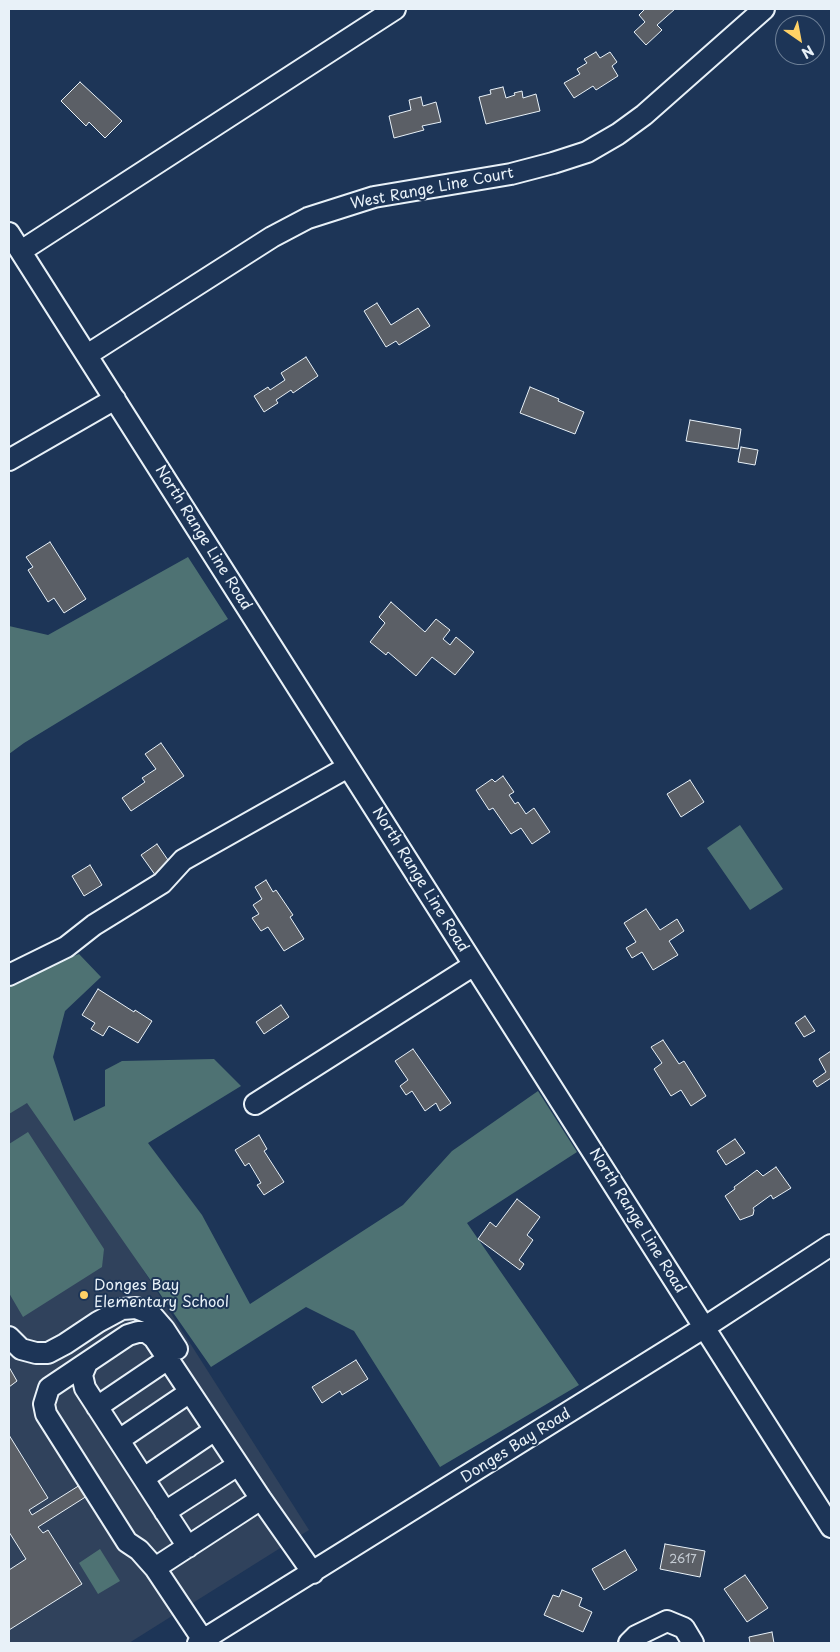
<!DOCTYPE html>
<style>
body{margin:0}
#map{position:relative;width:840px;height:1652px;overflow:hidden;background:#1d3557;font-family:"Playpen Sans",sans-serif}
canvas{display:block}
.frame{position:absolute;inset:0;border:10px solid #e8f1f8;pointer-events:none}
.north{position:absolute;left:775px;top:15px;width:50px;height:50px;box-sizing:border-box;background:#1d3557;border:1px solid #6e8097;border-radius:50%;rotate:147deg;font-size:14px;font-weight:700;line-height:20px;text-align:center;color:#e8f1f8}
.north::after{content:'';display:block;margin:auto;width:18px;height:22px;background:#ffd166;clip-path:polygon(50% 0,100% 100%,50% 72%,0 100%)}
</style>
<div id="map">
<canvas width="840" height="1652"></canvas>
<div class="frame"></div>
<div class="north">N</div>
</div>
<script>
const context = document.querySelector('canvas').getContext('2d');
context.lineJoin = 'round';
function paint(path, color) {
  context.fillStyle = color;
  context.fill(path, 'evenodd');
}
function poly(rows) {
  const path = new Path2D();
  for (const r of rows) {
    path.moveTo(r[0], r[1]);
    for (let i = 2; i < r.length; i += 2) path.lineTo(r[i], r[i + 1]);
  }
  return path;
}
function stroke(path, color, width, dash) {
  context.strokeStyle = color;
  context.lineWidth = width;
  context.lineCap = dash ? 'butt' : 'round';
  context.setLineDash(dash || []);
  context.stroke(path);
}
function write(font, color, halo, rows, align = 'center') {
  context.font = font + ' "Playpen Sans",sans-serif';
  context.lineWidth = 4;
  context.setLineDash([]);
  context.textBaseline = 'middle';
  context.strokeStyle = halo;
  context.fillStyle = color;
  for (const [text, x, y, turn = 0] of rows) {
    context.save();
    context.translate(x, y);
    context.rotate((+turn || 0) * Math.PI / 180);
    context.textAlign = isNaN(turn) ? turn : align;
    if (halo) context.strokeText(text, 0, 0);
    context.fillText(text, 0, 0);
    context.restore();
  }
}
const built = poly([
 [9,1059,309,1530,129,1643,9,1643]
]);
const green = poly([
 [188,557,228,619,24,743,9,754,9,626,48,635],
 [740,825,783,889,750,910,707,848],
 [79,954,101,977,65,1011,53,1057,74,1121,105,1106,105,1070,122,1061,214,1059,241,1086,148,1143,202,1215,250,1304,403,1205,452,1151,538,1091,577,1152,467,1223,579,1385,440,1467,354,1331,306,1307,211,1367,27,1103,9,1114,9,981],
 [28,1132,104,1249,102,1267,23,1317,9,1293,9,1144],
 [100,1549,120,1581,98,1594,79,1563]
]);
const building = poly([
 [645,9,675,9,657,25,662,30,646,45,634,32,645,22,639,15,645,9],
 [596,52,600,58,610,52,617,62,612,66,618,76,596,90,593,86,574,98,564,83,580,74,577,69,587,63,584,59,596,52],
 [80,82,122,121,105,138,89,122,86,126,61,101,80,82],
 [503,87,506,98,515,95,514,93,522,91,523,98,536,94,540,111,486,124,479,97,491,94,490,90,503,87],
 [421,97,423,106,436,102,441,122,422,126,424,130,394,138,389,116,411,110,409,100,421,97],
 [377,303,391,325,418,308,430,326,399,345,396,341,386,347,364,311,377,303],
 [306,357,318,376,293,393,291,390,276,400,278,403,264,412,254,396,268,387,270,390,285,380,281,373,306,357],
 [530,387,559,399,558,401,584,412,575,434,520,413,530,387],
 [690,420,741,429,738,449,686,441,690,420],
 [741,447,758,450,755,465,738,462,741,447],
 [50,542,86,599,64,613,54,598,48,602,28,570,33,567,26,557,50,542],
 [391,602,425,632,436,619,450,630,443,639,450,645,456,637,474,652,455,675,432,657,416,676,388,652,386,655,370,642,385,623,379,617,391,602],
 [161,743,184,776,131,811,122,798,145,782,142,778,156,769,145,754,161,743],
 [503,776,514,792,509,795,515,804,518,802,526,814,534,808,550,832,532,844,521,828,511,834,493,808,489,810,476,790,492,779,495,782,503,776],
 [690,780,704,802,681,817,667,794,690,780],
 [157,844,170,863,158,879,141,855,157,844],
 [90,865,102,885,84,896,72,876,90,865],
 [266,880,273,892,276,890,293,915,290,917,304,939,284,951,268,927,261,931,252,918,259,914,253,905,262,899,255,887,266,880],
 [646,909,660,930,677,919,684,931,669,941,678,955,653,970,642,952,632,958,626,948,636,942,624,923,646,909],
 [98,989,134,1012,135,1010,152,1021,138,1043,109,1026,103,1036,91,1029,95,1023,82,1015,98,989],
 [281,1005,289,1017,264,1034,256,1022,281,1005],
 [805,1016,815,1031,804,1037,795,1023,805,1016],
 [663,1040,679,1064,684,1061,706,1096,691,1106,681,1090,671,1096,654,1069,662,1063,651,1047,663,1040],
 [413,1049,451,1103,440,1111,436,1103,425,1111,412,1091,406,1095,400,1086,408,1080,395,1061,413,1049],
 [831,1051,831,1078,817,1087,813,1081,826,1072,819,1059,831,1051],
 [259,1135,267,1149,264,1151,284,1182,264,1195,257,1185,261,1183,249,1163,245,1166,235,1150,259,1135],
 [735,1139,745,1153,726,1165,717,1151,735,1139],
 [776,1167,791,1188,773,1199,771,1195,753,1208,754,1210,753,1215,740,1220,725,1196,735,1189,734,1187,757,1170,763,1176,776,1167],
 [517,1199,540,1217,527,1235,533,1240,519,1260,524,1264,520,1270,478,1239,490,1222,496,1227,517,1199],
 [356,1360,368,1379,342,1395,340,1391,322,1403,312,1387,356,1360],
 [9,1367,17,1381,9,1387,9,1367],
 [9,1435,48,1498,29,1510,32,1515,80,1485,87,1496,38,1527,43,1533,48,1530,82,1584,9,1630,9,1570,26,1559,9,1532,9,1435],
 [665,1544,705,1551,700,1577,660,1569,665,1544],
 [625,1550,637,1570,604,1590,592,1569,625,1550],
 [745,1575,768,1608,747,1622,724,1589,745,1575],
 [562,1590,582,1598,579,1606,592,1612,583,1632,544,1615,553,1595,559,1597,562,1590],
 [772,1632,774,1643,750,1643,749,1637,772,1632]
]);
const minor = poly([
 [9,233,831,1527],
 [21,251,395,9],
 [87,355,272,237,308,218,374,197,511,174,553,163,587,152,618,134,644,115,764,9],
 [9,460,115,399],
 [9,975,66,947,94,925,162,883,183,860,348,767],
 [255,1104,474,965],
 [9,1337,21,1349,36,1353,48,1353,65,1344,98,1322,122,1309,136,1308,151,1314,164,1329,177,1349],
 [87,1363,82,1375,85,1388,188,1547],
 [97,1407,168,1359],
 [119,1440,190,1392],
 [144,1478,215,1430],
 [165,1512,238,1465],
 [155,1568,261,1499],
 [203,1640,155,1568,139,1550,127,1542,46,1414,44,1404,49,1388,128,1335,138,1332,146,1332,154,1338,261,1499,313,1573],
 [198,1643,705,1327,831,1245],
 [629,1643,636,1636,667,1621,684,1628,693,1643]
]);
const markers = [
 [84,1295,5,"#ffd166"]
];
const numberNames = [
 ["2617",683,1560]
];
const streetNames = [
 ["West Range Line Court",432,189,-11],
 ["North Range Line Road",203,538,58],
 ["North Range Line Road",420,880,58],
 ["North Range Line Road",637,1221,58],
 ["Donges Bay Road",516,1446,-32]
];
const poiNames = [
 ["Donges Bay",94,1286],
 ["Elementary School",94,1303]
];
paint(built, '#30425c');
paint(green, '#4e7273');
paint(building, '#5b5f66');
stroke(building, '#e8f1f8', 1);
stroke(minor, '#e8f1f8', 24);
stroke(minor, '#1d3557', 20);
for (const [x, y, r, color] of markers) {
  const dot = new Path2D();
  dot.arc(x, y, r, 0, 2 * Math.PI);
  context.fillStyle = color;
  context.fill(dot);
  stroke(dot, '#1d3557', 2);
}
write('12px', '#c5ccd4', null, numberNames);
write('15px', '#e8f1f8', '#1d3557', streetNames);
write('15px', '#e8f1f8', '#1d3557', poiNames, 'left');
</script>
